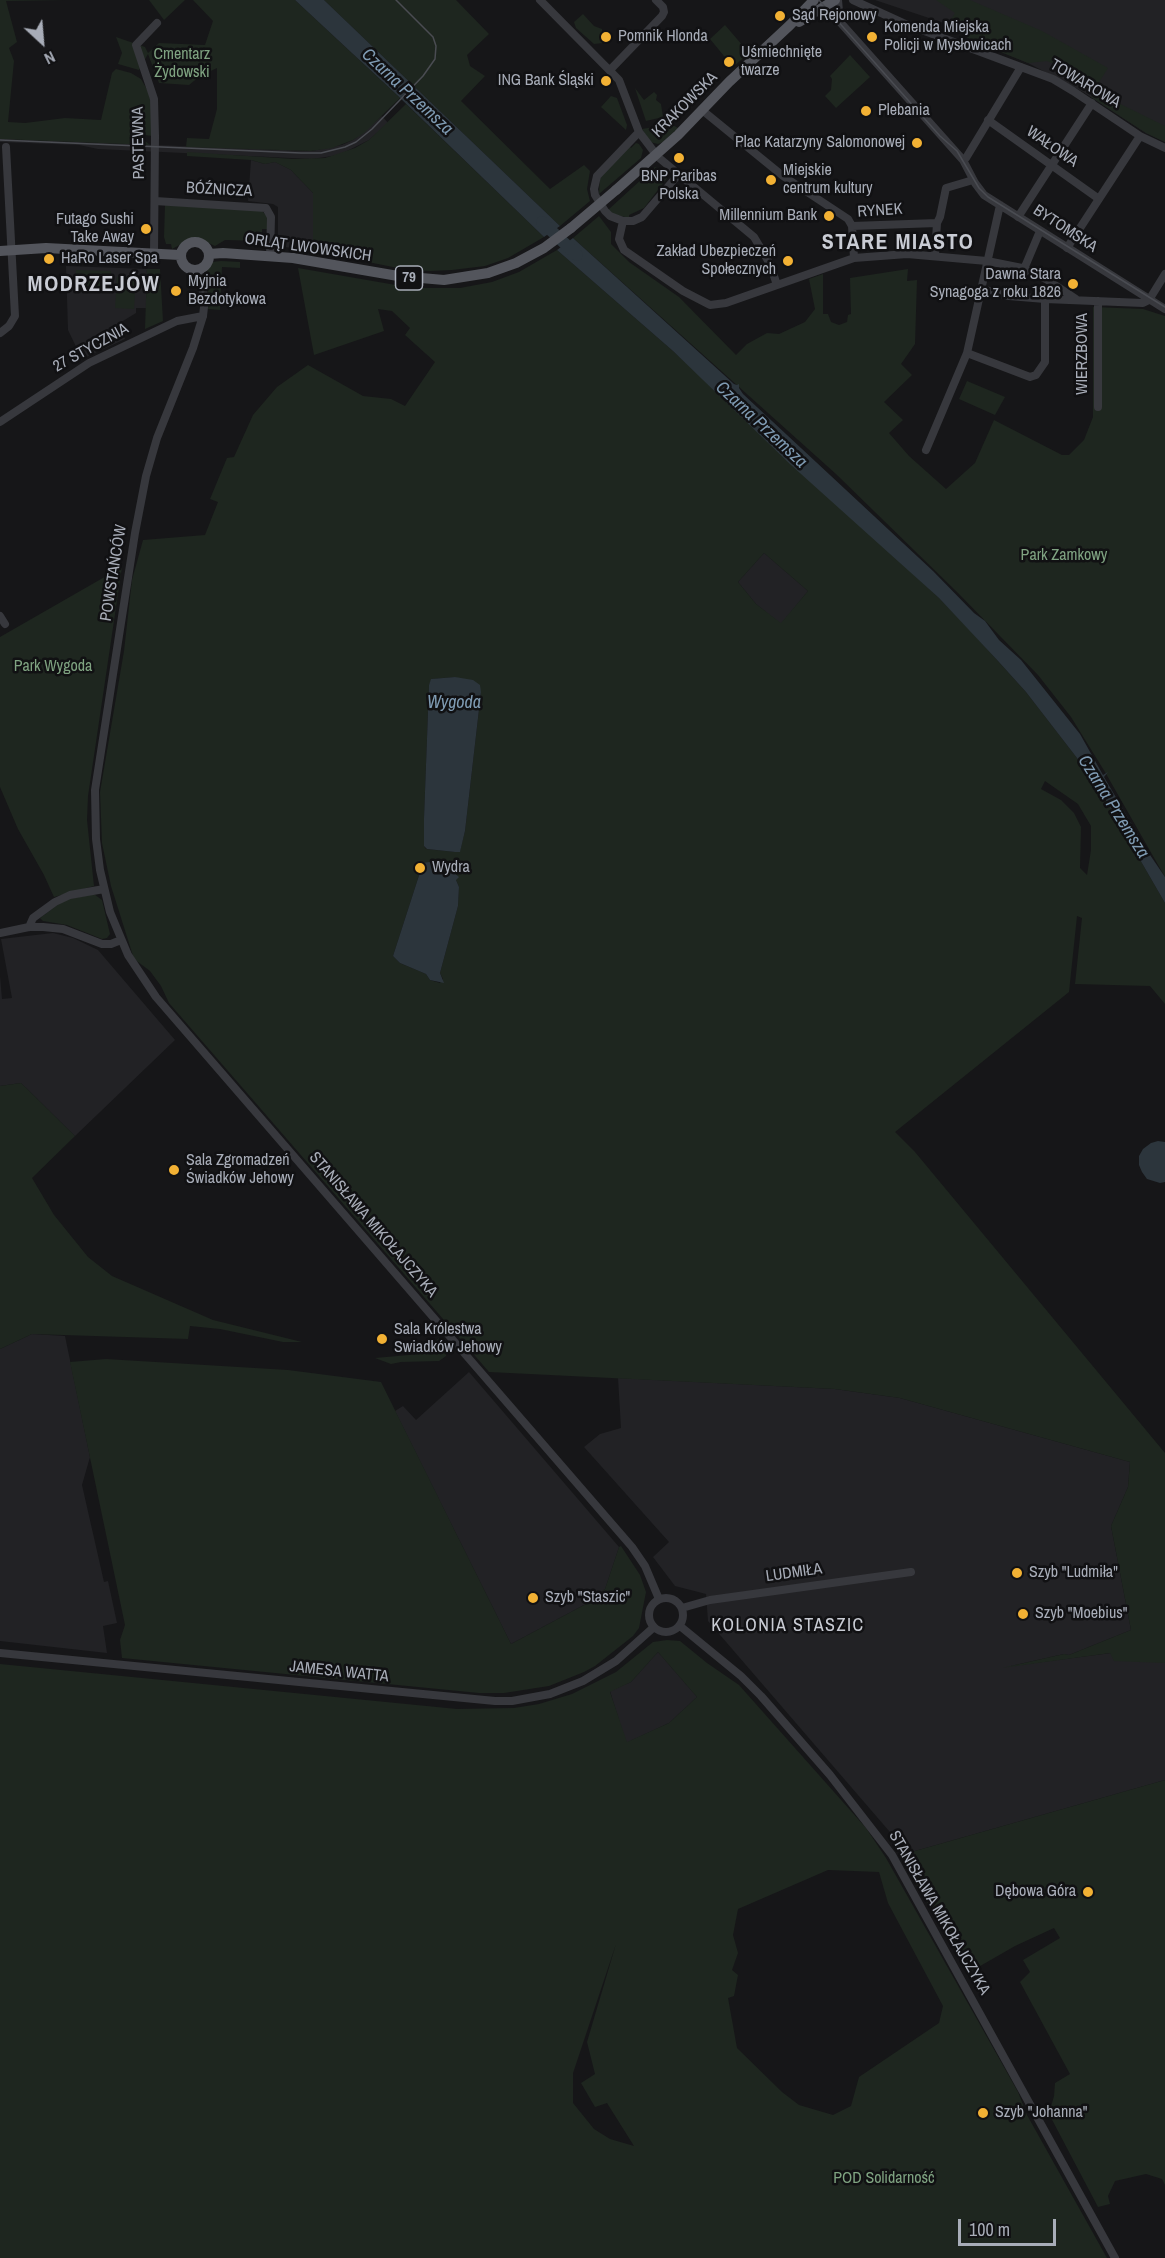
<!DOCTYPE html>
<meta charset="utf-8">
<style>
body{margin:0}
#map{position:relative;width:1165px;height:2258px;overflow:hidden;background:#161618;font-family:"Archivo Narrow",sans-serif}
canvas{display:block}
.north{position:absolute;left:12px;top:12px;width:60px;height:60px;-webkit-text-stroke:4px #111113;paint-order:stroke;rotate:154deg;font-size:16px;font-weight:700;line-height:24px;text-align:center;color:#a8adb8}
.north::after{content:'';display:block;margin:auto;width:21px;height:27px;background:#a8adb8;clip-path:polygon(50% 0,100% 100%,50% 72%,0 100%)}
.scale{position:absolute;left:958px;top:2219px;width:98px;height:27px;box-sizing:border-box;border:3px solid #a8adb8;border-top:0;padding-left:8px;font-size:18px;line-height:21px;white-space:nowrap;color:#a8adb8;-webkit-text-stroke:4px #111113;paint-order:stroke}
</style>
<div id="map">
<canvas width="1165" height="2258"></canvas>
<div class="north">N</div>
<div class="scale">100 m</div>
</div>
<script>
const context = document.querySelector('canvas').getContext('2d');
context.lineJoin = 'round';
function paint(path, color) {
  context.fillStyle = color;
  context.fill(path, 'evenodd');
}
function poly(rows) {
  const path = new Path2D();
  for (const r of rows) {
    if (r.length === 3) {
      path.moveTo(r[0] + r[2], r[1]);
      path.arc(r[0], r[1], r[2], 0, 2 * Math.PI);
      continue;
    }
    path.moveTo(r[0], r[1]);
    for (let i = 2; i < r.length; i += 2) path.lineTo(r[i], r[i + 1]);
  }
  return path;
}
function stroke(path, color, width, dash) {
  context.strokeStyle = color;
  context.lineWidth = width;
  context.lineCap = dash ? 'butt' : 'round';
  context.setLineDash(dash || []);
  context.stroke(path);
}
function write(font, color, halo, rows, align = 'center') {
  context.font = font + ' "Archivo Narrow",sans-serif';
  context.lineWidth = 5;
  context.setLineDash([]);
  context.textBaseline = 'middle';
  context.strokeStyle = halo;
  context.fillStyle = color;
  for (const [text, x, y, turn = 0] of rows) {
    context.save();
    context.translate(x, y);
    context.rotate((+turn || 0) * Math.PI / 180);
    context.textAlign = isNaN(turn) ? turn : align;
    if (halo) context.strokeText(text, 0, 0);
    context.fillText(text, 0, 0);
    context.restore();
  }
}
const built = poly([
 [875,0,1165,0,1165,142,1146,133,1083,92,1028,63,966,37,967,34,956,27],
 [382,116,388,123,369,140,339,155,312,159,98,149,79,145,0,142,0,139,311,151,342,145,353,140],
 [251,160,265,164,275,162,291,170,313,193,313,251,278,246,278,207,273,204,248,201],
 [66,266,147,269,146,308,136,308,136,313,118,324,125,339,82,359,68,330],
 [764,553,808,591,781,624,756,604,738,582],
 [53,933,73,938,98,950,175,1040,75,1136,21,1083,0,1086,0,976,2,999,12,998,1,939],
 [32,1334,65,1336,90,1457,82,1485,104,1582,108,1581,117,1623,103,1626,107,1653,0,1641,0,1349],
 [469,1372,619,1547,605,1589,586,1604,511,1644,395,1411,403,1406,416,1420],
 [618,1378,835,1389,900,1398,1130,1462,1128,1487,1111,1526,1131,1630,1069,1655,1064,1654,1011,1666,1111,1653,1165,1631,1165,1780,908,1853,708,1621,706,1594,675,1586,653,1557,669,1542,584,1447,600,1434,621,1428],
 [658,1652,697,1697,669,1723,626,1743,610,1691,631,1682]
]);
const green = poly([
 [0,0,66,0,6,1,17,42,9,48,14,61,8,122,25,123,65,118,101,120,112,73,116,69,131,73,141,79,149,93,152,108,152,136,145,135,143,139,150,145,0,139],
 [149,0,185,0,164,20],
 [193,0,295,0,400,98,364,133,353,140,332,148,311,151,186,147,187,138,209,139,217,109,217,68,200,76,189,85,159,83,148,54,139,70,118,64,122,53,116,37,145,47,148,53,159,43,205,45,213,21],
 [324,0,456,0,489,34,467,55,470,66,485,76,461,101,550,189,584,165,590,171,587,189,590,201,560,226],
 [936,0,970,0,1042,31,1108,68,1098,84,1047,61,1028,63,993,49,966,37,967,34,956,27,950,21,955,13],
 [583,14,594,26,602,29,602,33,601,34,603,43,594,44,576,28,574,22],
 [725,25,749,53,733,67,710,39],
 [850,55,870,77,836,108,825,96,831,90,832,79,830,76],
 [635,88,644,100,654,92,657,95,656,100,661,104,663,117,646,121],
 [1094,91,1165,126,1165,142,1146,133,1091,97],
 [611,96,617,98,627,125,626,130,601,107],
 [406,104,544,237,508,258,485,266,452,270,430,271,403,269,313,251,313,193,291,170,275,162,265,164,251,160,187,156,187,152,294,159,325,158,355,148,369,140],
 [671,124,678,128,663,142,658,144,650,142,642,129],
 [636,143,639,144,643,150,641,158,599,194,600,177,629,146,631,148],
 [655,167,660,168,668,177,644,208,629,215,629,218,613,214,608,210],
 [165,205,261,210,267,216,269,229,262,229,262,241,225,240,215,246,202,240,191,239,172,249,171,244,166,244,164,237],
 [599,216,611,232,611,244,629,262,679,297,736,355,747,344,767,333,779,334,805,322,815,309,809,279,823,274,823,314,828,314,831,322,839,325,847,322,848,315,851,314,850,278,908,269,907,281,917,280,915,344,901,364,912,375,884,402,903,420,889,433,909,456,946,489,975,463,994,420,1062,455,1069,455,1084,440,1093,417,1093,307,1143,309,1165,316,1165,877,1105,772,1071,717,1038,675,958,593,836,474,573,238],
 [557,250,673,351,939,598,968,628,1026,692,1094,780,1165,903,1165,1004,1150,986,1075,984,1082,918,1077,916,1069,992,895,1132,915,1152,1165,1453,1165,1663,1114,1661,1110,1653,1002,1668,1064,1654,1069,1655,1131,1630,1111,1526,1128,1487,1130,1462,900,1398,835,1389,489,1372,169,1003,161,986,150,971,134,959,111,886,102,843,100,792,124,651,132,580,143,540,205,535,218,502,210,499,227,458,234,457,253,415,277,387,308,365,363,396,391,399,405,406,435,362,405,335,410,328,392,311,378,309,384,331,314,355,298,268,413,288,460,288,492,282,519,272],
 [764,553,808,591,781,623,756,604,738,582],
 [455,677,481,692,465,831,460,851,455,852,426,849,424,846,424,818,429,685,432,679],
 [1045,781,1078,804,1091,826,1091,850,1087,875,1080,868,1081,827,1074,813,1061,800,1041,789],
 [423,863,451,868,459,887,458,906,440,973,443,979,440,983,430,980,426,974,400,963,393,956],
 [221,261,240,262,240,268,222,267,220,310,208,309,209,299,205,275,212,262],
 [147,269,160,269,163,321,145,329],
 [76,270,111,271,110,292,75,291],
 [117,277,136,277,134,309,115,308],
 [967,381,1005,397,995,415,959,399],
 [122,567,88,796,87,820,94,886,54,897,44,875,18,829,0,787,0,637],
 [94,894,102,900,110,934,107,938,102,939,67,925,43,921,40,918,64,900],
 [21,1083,75,1136,32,1178,54,1215,88,1257,112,1276,213,1320,302,1342,283,1342,220,1329,190,1326,188,1339,32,1334,0,1349,0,1086],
 [439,1338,447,1346,447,1351,446,1356,439,1361,401,1362,391,1364,375,1358,420,1354],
 [106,1359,288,1370,381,1382,511,1644,586,1604,605,1589,619,1547,621,1546,640,1575,646,1592,639,1628,633,1636,595,1666,584,1672,549,1686,504,1693,479,1693,122,1658,120,1640,125,1625,70,1362],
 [667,1640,680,1641,707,1663,739,1685,866,1828,886,1858,1018,2092,1027,2115,1107,2258,0,2258,0,1664,457,1709,514,1708,539,1704,572,1694,616,1672,653,1642],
 [658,1652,697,1697,669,1723,627,1742,610,1692,631,1682],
 [828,1870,879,1872,888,1903,943,2006,939,2023,859,2077,851,2106,833,2115,799,2105,782,2092,737,2048,728,1998,734,1996,738,1975,732,1970,738,1953,733,1935,738,1909],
 [616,1944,587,2042,595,2074,581,2083,595,2107,607,2103,634,2146,610,2139,594,2129,573,2103,573,2073],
 [1165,1780,1165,2185,1162,2179,1146,2174,1115,2181,1108,2196,1110,2204,1098,2207,1049,2114,1054,2096,1055,2083,1070,2074,1020,1982,1030,1972,1023,1960,1060,1938,1054,1928,1015,1946,968,1973,908,1870,908,1853]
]);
const water = poly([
 [295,0,324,0,560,226,544,237,397,95],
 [573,238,734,384,737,385,739,384,739,388,743,394,933,571,974,613,985,621,999,640,1021,660,1080,734,1103,775,1108,772,1104,777,1148,852,1165,877,1165,903,1094,780,1026,692,998,661,939,598,791,465,673,351,557,250],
 [455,677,473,680,480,685,481,692,465,831,460,852,455,852,427,849,424,846,424,818,429,685,431,679],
 [429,862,448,865,451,868,453,866,453,872,459,877,456,880,459,887,458,906,440,973,444,983,430,980,426,974,400,963,393,956,423,863],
 [1158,1141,1165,1142,1165,1182,1160,1183,1147,1179,1142,1172,1139,1165,1139,1156,1143,1149,1151,1143]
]);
const river = poly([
 [542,222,577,255]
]);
const minor = poly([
 [540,0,619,80,639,132,658,157,754,237,770,264,777,285],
 [838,0,840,22,963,160,975,183,984,195,1165,309],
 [853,0,903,23,1053,79,1073,91,1140,136,1165,148],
 [610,70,662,16,664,12,663,7,656,0],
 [702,110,783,176,848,219,852,226,854,258,907,254,987,261,1022,268,1046,279,1076,299],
 [988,120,1099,199],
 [639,132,597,176,594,189,595,195,605,211,610,216,623,221,633,221,642,217,678,175],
 [963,160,966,158,1021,67],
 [155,201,266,208,271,217,270,257],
 [1018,217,1092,103],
 [623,221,619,239,624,250,683,291,710,305,726,303,854,258],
 [852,226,937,223],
 [1067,248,1140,136],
 [154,254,155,136,154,99,136,45,157,23],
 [935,256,937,223,940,217,946,188,973,180],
 [1024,269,1040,231],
 [197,271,205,298,203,316,193,348,157,438,146,476,135,533,95,790,96,839,100,870,110,912,128,955,156,997,632,1547,645,1566,659,1599],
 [981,289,1009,296,1045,299,1143,303,1149,300],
 [1149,300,1165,274],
 [1098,301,1098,407],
 [0,333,9,326,15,316,6,147],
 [967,353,1030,377,1036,375,1045,362,1045,299],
 [0,422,89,363,177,321,203,316],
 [926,450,967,353,1000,205],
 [0,616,5,624],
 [29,927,33,918,55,902,70,895,104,889],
 [0,933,29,927,43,927,63,929,102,944,111,944,121,940],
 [666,1615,17],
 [682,1608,710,1600,911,1572],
 [680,1626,741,1676,761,1696,830,1775,892,1855,1115,2258],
 [0,1653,495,1701,512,1701,550,1694,583,1681,616,1661,654,1627]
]);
const major = poly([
 [799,22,835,0],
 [616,190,678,135,729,82,790,25,814,0],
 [195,256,14],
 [0,251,46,248,180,255],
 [209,254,223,253,293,258,398,276,444,280,488,273,516,263,544,248,571,228]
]);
const tram = poly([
 [819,0,940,136,957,151,979,188,988,197,1165,307],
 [0,140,301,153,321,153,345,147,356,142,372,129,423,76,435,59,436,46,433,37,396,0]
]);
const majorBridge = poly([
 [571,228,616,190]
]);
const markers = [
 [780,16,6,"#f2b134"],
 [606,37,6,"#f2b134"],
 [872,37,6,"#f2b134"],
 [729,62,6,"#f2b134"],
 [606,81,6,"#f2b134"],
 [866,111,6,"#f2b134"],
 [917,143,6,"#f2b134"],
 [679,158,6,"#f2b134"],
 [771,180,6,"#f2b134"],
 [829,216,6,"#f2b134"],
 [146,229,6,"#f2b134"],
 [49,259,6,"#f2b134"],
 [788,261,6,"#f2b134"],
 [1073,284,6,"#f2b134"],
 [176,291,6,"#f2b134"],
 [420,868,6,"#f2b134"],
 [174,1170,6,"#f2b134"],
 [382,1339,6,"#f2b134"],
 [1017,1573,6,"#f2b134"],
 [533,1598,6,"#f2b134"],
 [1023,1614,6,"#f2b134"],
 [1088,1892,6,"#f2b134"],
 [983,2113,6,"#f2b134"]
];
const shields = [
 [409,278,27]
];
const shieldNames = [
 ["79",409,278]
];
const poiNames = [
 ["Sąd Rejonowy",792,16],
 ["Komenda Miejska",884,28],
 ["Policji w Mysłowicach",884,46],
 ["Pomnik Hlonda",618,37],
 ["Uśmiechnięte",741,53],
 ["twarze",741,71],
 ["ING Bank Śląski",594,81,"right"],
 ["Plebania",878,111],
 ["Plac Katarzyny Salomonowej",905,143,"right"],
 ["Miejskie",783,171],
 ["centrum kultury",783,189],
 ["BNP Paribas",679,177,"center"],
 ["Polska",679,195,"center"],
 ["Millennium Bank",817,216,"right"],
 ["Futago Sushi",134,220,"right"],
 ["Take Away",134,238,"right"],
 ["Zakład Ubezpieczeń",776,252,"right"],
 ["Społecznych",776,270,"right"],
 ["HaRo Laser Spa",61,259],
 ["Dawna Stara",1061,275,"right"],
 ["Synagoga z roku 1826",1061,293,"right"],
 ["Myjnia",188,282],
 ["Bezdotykowa",188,300],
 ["Wydra",432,868],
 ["Sala Zgromadzeń",186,1161],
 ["Świadków Jehowy",186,1179],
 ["Sala Królestwa",394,1330],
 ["Swiadków Jehowy",394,1348],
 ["Szyb \"Ludmiła\"",1029,1573],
 ["Szyb \"Staszic\"",545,1598],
 ["Szyb \"Moebius\"",1035,1614],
 ["Dębowa Góra",1076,1892,"right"],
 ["Szyb \"Johanna\"",995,2113]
];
const parkNames = [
 ["Cmentarz",182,55],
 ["Żydowski",182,73],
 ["Park Zamkowy",1064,556],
 ["Park Wygoda",53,667],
 ["POD Solidarność",884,2179]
];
const streetNames = [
 ["TOWAROWA",1085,84,31],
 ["KRAKOWSKA",685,105,-45],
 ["PASTEWNA",139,143,-91],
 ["WAŁOWA",1052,147,35],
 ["BÓŹNICZA",219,190,3],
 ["RYNEK",880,211,-4],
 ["BYTOMSKA",1065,229,33],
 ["ORLĄT LWOWSKICH",308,248,8],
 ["27 STYCZNIA",91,348,-29],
 ["WIERZBOWA",1083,354,-90],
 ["POWSTAŃCÓW",114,573,-81],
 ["STANISŁAWA MIKOŁAJCZYKA",373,1225,49],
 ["LUDMIŁA",794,1573,-8],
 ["JAMESA WATTA",339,1672,6],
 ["STANISŁAWA MIKOŁAJCZYKA",939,1913,60]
];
const waterNames = [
 ["Czarna Przemsza",407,92,43],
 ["Czarna Przemsza",761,425,43],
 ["Wygoda",454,703],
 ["Czarna Przemsza",1113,807,58]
];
const neighbourhoodNames = [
 ["KOLONIA STASZIC",788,1626]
];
const districtNames = [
 ["STARE MIASTO",898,243],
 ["MODRZEJÓW",94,285]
];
paint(built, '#222225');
paint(green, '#1e261f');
paint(water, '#2c353c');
stroke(river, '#2c353c', 12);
stroke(minor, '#37383d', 8);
stroke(major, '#53555c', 10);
stroke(tram, '#4a4c52', 1.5);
stroke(majorBridge, '#53555c', 10);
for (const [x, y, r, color] of markers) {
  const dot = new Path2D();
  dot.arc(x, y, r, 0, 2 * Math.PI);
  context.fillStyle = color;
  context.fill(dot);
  stroke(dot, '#111113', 2);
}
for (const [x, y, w] of shields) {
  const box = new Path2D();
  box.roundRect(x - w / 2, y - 12, w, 24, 4.5);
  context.fillStyle = '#111113';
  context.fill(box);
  stroke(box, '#a8adb8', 1.5);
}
write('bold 15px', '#a8adb8', null, shieldNames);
write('16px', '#a8adb8', '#111113', poiNames, 'left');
write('16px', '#7fa381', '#111113', parkNames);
write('16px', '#a8adb8', '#111113', streetNames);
write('italic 18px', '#7f9bb3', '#111113', waterNames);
context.letterSpacing = '1.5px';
write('18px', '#c9ccd4', '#111113', neighbourhoodNames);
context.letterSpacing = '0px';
context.letterSpacing = '1.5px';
write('bold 22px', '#c9ccd4', '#111113', districtNames);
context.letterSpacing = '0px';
</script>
